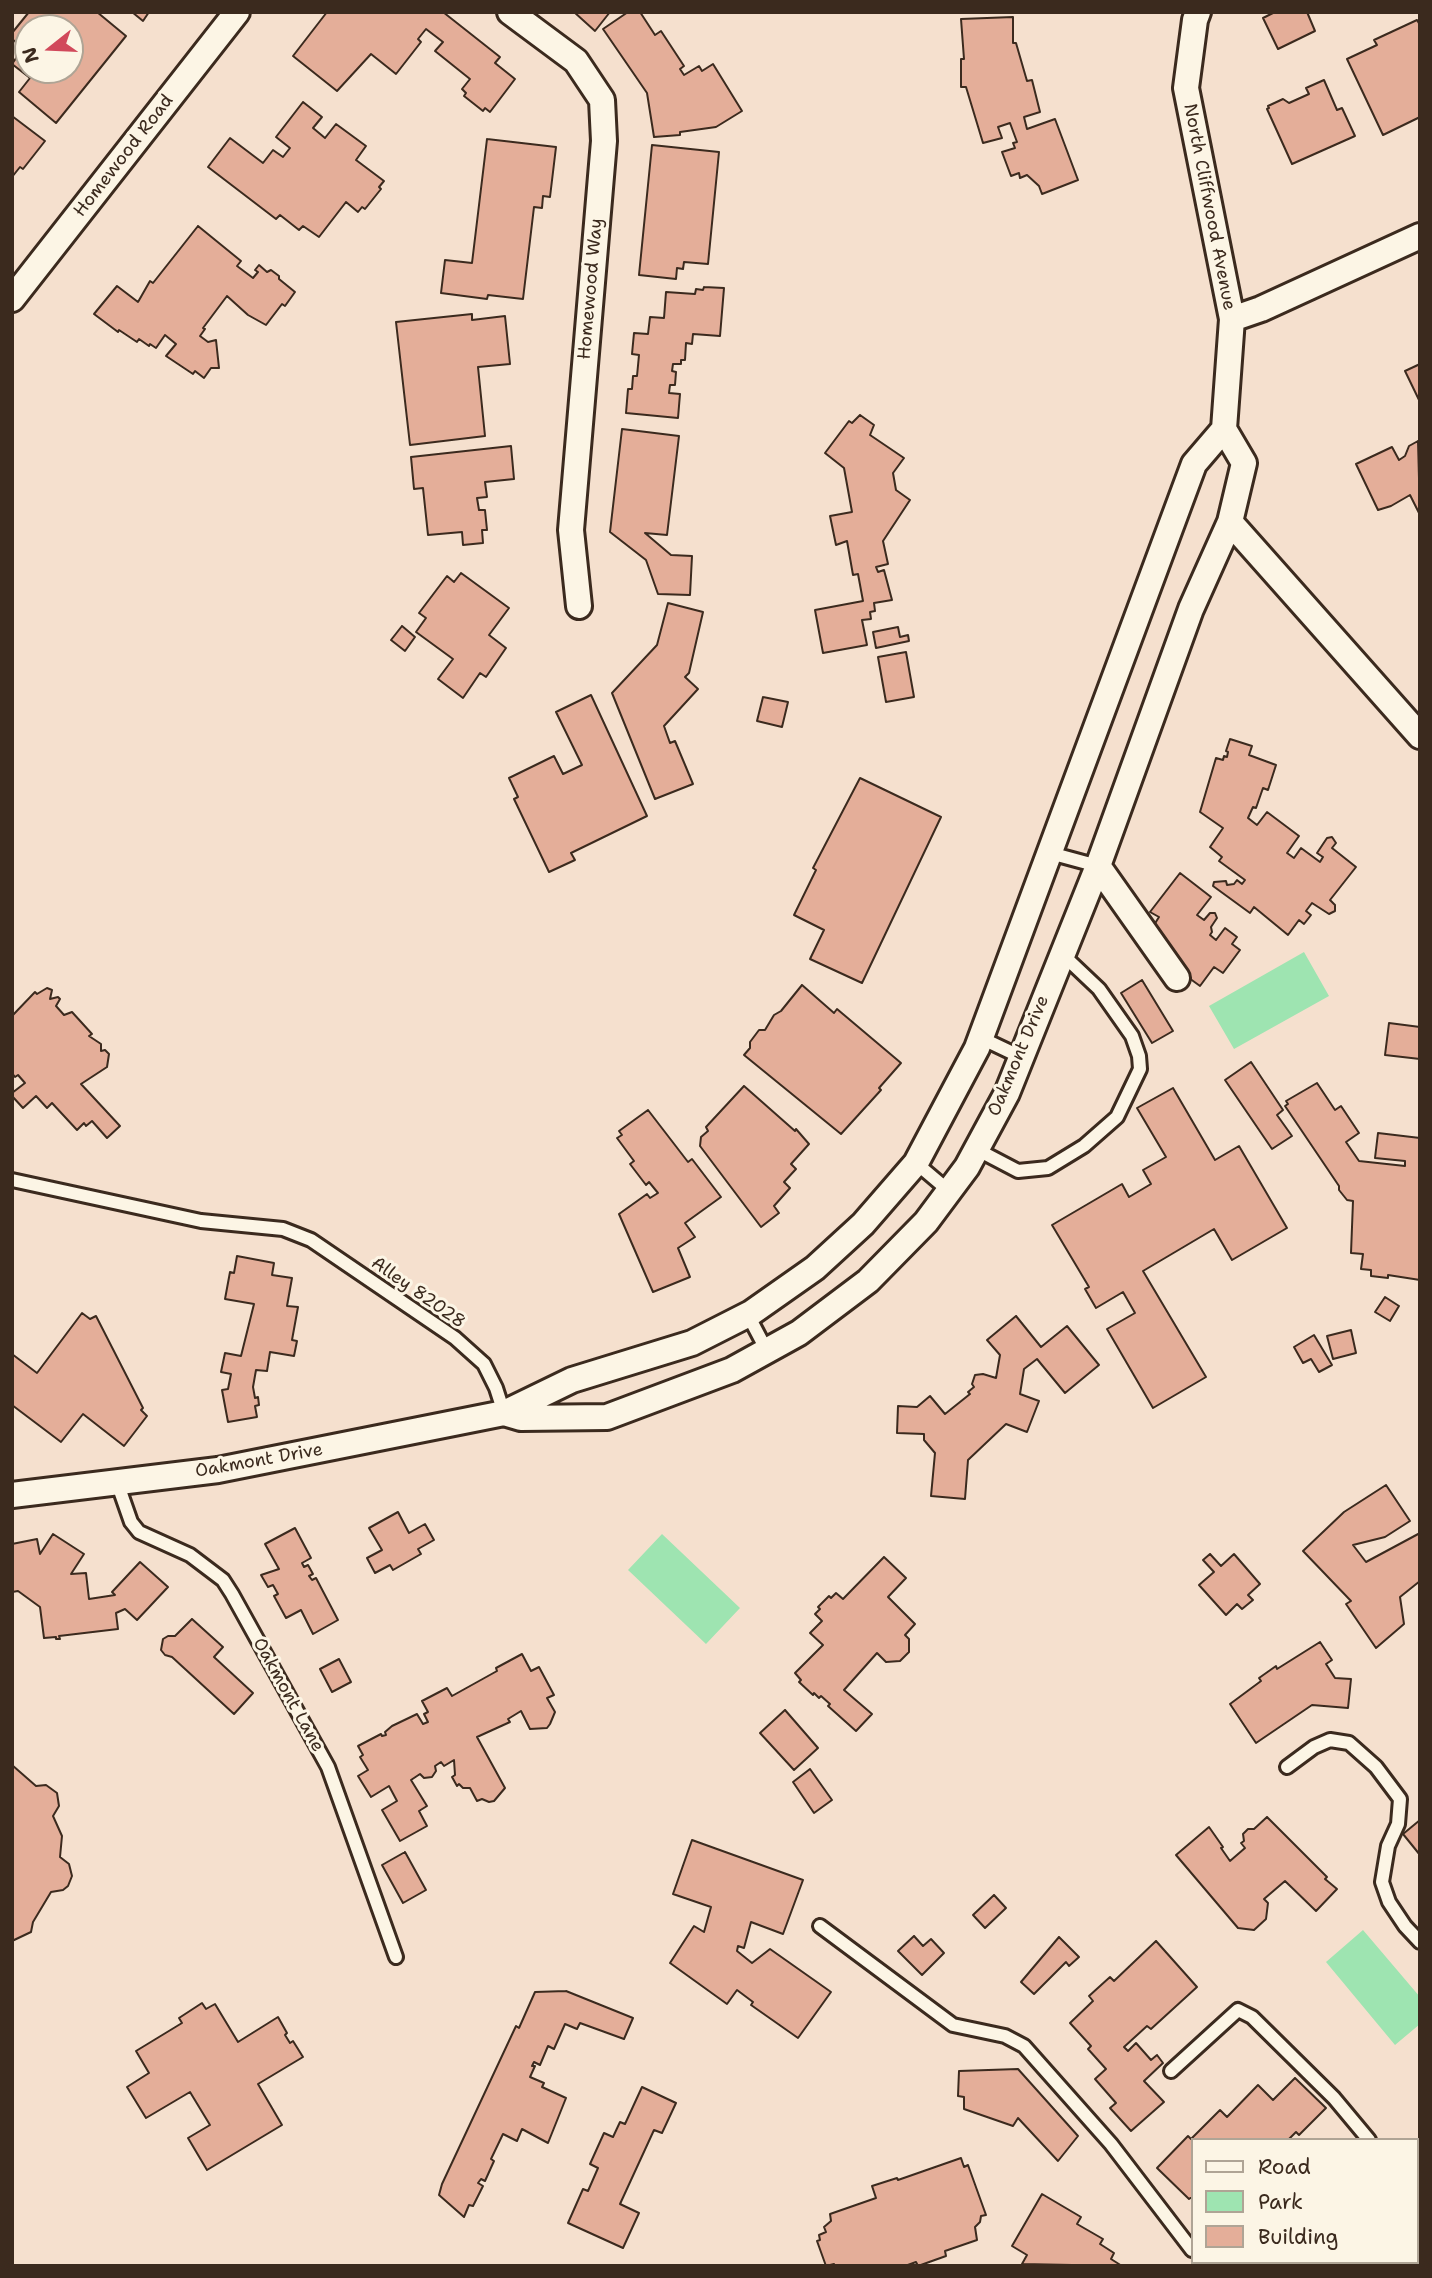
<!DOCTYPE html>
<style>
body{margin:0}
#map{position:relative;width:1432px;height:2278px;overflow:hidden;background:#f5e0ce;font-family:"Shantell Sans",sans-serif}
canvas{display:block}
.frame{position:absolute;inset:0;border:14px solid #3b2a1e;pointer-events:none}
.legend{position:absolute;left:1191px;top:2138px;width:228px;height:126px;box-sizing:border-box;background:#fcf5e5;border:2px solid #afa495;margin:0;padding:9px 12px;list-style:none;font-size:21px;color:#3b2a1e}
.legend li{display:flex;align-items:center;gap:14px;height:35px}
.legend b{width:35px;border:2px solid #afa495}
.north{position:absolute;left:14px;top:14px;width:70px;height:70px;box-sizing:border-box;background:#fcf5e5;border:2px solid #afa495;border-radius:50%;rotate:252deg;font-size:19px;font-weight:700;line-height:28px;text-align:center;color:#3b2a1e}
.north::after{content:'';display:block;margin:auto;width:24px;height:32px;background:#d1495b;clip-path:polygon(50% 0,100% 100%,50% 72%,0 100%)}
</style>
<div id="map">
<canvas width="1432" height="2278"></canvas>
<div class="frame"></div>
<ul class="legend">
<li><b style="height:9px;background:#fcf5e5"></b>Road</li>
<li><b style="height:19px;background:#9ee4b1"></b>Park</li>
<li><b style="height:19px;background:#e4ae99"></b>Building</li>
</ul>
<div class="north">N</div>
</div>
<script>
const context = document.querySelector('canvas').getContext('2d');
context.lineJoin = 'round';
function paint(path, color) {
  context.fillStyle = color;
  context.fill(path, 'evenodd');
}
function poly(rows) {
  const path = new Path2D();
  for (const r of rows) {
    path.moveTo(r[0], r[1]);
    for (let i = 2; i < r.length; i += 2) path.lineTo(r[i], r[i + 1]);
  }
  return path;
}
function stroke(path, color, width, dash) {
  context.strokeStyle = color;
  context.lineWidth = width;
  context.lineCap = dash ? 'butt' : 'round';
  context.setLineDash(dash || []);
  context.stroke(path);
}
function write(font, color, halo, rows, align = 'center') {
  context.font = font + ' "Shantell Sans",sans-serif';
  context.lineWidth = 6;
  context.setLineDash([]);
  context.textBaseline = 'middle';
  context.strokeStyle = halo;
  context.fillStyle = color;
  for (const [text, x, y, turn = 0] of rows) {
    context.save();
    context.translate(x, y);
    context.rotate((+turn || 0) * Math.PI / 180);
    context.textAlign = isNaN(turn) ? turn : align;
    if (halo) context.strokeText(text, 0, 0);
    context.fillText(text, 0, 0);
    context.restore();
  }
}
const green = poly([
 [1304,952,1329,996,1234,1049,1209,1006],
 [662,1534,740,1608,706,1644,628,1570],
 [1363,1930,1420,1997,1420,2024,1395,2045,1326,1962]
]);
const building = poly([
 [29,12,97,12,126,36,56,123,19,92,30,78,12,64,23,48,12,39,12,33,29,12],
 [28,28,70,28,70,70,28,70,28,28],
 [132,12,149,12,143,21,132,12],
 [327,12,443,12,500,57,495,63,515,79,490,112,485,108,483,111,464,96,466,93,462,89,470,79,435,51,443,42,426,29,418,39,421,42,396,74,371,54,337,91,293,56,327,12],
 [574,12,610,12,595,31,574,12],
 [628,12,640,12,655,35,661,31,684,66,680,69,684,75,699,66,702,71,713,64,742,111,716,127,680,132,680,135,654,137,647,93,603,29,628,12],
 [1275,12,1307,12,1315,31,1278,49,1263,18,1275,12],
 [1013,17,1013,43,1016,43,1027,81,1032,80,1040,112,1024,117,1027,129,1055,119,1078,180,1042,194,1039,186,1027,175,1020,178,1019,173,1011,176,1002,152,1015,148,1013,143,1017,142,1010,123,998,127,1002,138,983,143,966,87,961,87,961,59,964,59,961,19,1013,17],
 [1417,20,1420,25,1420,117,1383,135,1347,59,1377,45,1374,40,1417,20],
 [1324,80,1337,110,1342,108,1355,136,1292,164,1267,109,1269,108,1268,106,1283,99,1289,103,1309,94,1306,88,1324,80],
 [303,102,322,117,313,128,325,138,336,124,366,146,356,160,384,181,379,187,381,189,365,209,362,207,358,212,346,202,319,237,303,226,299,230,280,215,276,219,208,167,230,138,263,163,273,150,283,157,290,148,276,137,303,102],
 [12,116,45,141,23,169,20,167,12,177,12,116],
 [487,139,556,147,550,197,543,196,542,208,534,207,523,299,488,295,487,299,441,293,445,260,472,263,487,139],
 [652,145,719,152,708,264,684,262,683,269,677,268,676,279,639,275,652,145],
 [198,226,241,261,237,266,253,278,258,272,255,270,259,265,267,272,271,270,279,276,279,279,295,292,285,306,282,304,266,325,248,315,227,296,203,328,205,329,200,336,208,342,216,340,219,368,211,368,204,378,195,371,193,374,166,356,176,344,165,335,156,348,150,344,149,346,139,339,137,342,119,330,118,332,94,314,117,286,138,302,150,281,153,283,198,226],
 [704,287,724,288,720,336,693,334,692,344,686,343,685,360,681,360,681,364,673,364,672,371,676,372,675,385,670,385,669,393,680,394,678,418,626,413,628,389,632,389,633,376,637,376,639,355,632,354,634,333,648,334,650,317,664,318,666,292,695,294,696,289,703,290,704,287],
 [472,314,472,320,505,316,510,364,478,367,485,436,410,445,396,322,472,314],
 [1420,364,1420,402,1405,371,1420,364],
 [860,415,874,425,870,435,904,458,893,473,896,490,910,500,883,541,888,564,876,567,878,572,884,570,892,600,874,603,875,611,870,612,871,619,862,620,867,645,823,653,815,610,863,601,858,574,853,575,847,541,836,545,830,516,852,512,844,468,825,453,849,421,852,423,860,415],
 [622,429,679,436,667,535,645,533,671,555,692,556,690,595,658,594,646,560,610,532,622,429],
 [1418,441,1420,515,1410,495,1391,506,1378,510,1356,464,1392,447,1399,460,1405,456,1409,446,1418,441],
 [511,446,514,479,485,482,487,497,477,498,479,510,485,510,487,530,482,530,483,543,463,545,462,532,428,535,423,488,414,489,411,457,511,446],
 [461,573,509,608,489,635,506,648,486,677,480,673,463,698,438,679,453,659,416,632,426,618,419,613,447,576,454,582,461,573],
 [668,603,703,612,689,673,685,677,698,689,664,726,670,743,675,741,693,784,655,799,612,693,657,645,668,603],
 [402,626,415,637,405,651,391,640,402,626],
 [898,627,900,637,908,635,909,641,876,648,873,632,898,627],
 [906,652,914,697,886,702,878,657,906,652],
 [591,695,647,816,571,853,575,860,549,872,514,799,518,797,509,778,554,756,563,774,582,765,556,712,591,695],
 [763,697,788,702,782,727,757,721,763,697],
 [1230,739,1252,746,1249,755,1276,765,1268,790,1263,788,1256,808,1253,807,1248,818,1257,825,1267,812,1299,836,1287,853,1294,858,1301,848,1320,862,1323,857,1317,853,1327,838,1332,837,1336,843,1332,848,1356,867,1330,900,1335,905,1335,911,1329,914,1312,903,1306,911,1311,915,1304,924,1299,920,1288,935,1254,907,1250,913,1213,886,1214,882,1226,881,1227,885,1234,884,1237,880,1242,884,1245,880,1219,861,1222,857,1210,847,1223,828,1200,812,1216,758,1223,760,1224,756,1227,757,1228,752,1226,751,1230,739],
 [860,778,941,817,862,983,810,959,824,930,794,915,816,870,813,868,860,778],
 [1180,873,1211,897,1197,915,1204,920,1210,913,1215,913,1217,918,1211,927,1212,932,1210,935,1216,940,1225,928,1237,937,1232,944,1240,950,1223,973,1214,967,1200,986,1189,978,1154,925,1159,917,1150,912,1180,873],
 [1142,980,1173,1031,1152,1043,1121,993,1142,980],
 [802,985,834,1013,837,1009,901,1063,879,1088,881,1090,841,1134,744,1055,750,1048,750,1042,759,1030,765,1030,774,1015,781,1011,802,985],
 [47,988,52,990,50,999,58,997,60,999,56,1006,64,1015,72,1012,92,1034,89,1036,101,1044,101,1051,105,1050,109,1054,107,1067,81,1084,120,1126,107,1138,92,1121,86,1126,84,1123,77,1130,52,1103,47,1108,36,1096,23,1108,12,1096,12,1093,25,1083,18,1075,15,1077,12,1073,12,1016,35,992,37,994,47,988],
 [1389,1023,1420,1027,1420,1059,1385,1055,1389,1023],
 [1251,1062,1283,1110,1277,1115,1292,1136,1272,1149,1225,1080,1251,1062],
 [1317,1083,1335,1110,1341,1106,1359,1133,1346,1142,1359,1161,1405,1166,1405,1161,1375,1158,1378,1133,1420,1138,1420,1280,1388,1275,1388,1278,1371,1276,1371,1270,1361,1269,1363,1254,1351,1253,1353,1201,1347,1200,1339,1190,1339,1186,1285,1106,1288,1104,1286,1101,1317,1083],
 [744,1086,795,1131,796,1129,809,1144,791,1164,796,1169,784,1182,790,1188,774,1206,779,1213,761,1227,700,1146,701,1137,708,1131,706,1127,744,1086],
 [1173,1088,1215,1160,1239,1146,1287,1228,1232,1260,1214,1229,1143,1271,1206,1377,1153,1408,1107,1329,1135,1313,1123,1292,1096,1308,1085,1289,1089,1287,1052,1225,1122,1184,1129,1197,1151,1184,1143,1170,1166,1157,1137,1108,1173,1088],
 [648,1110,688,1162,692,1159,721,1197,685,1223,695,1237,678,1248,690,1277,653,1292,619,1214,647,1194,650,1198,658,1193,649,1182,646,1185,630,1164,634,1161,617,1138,622,1135,619,1131,648,1110],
 [237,1256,274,1263,272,1275,292,1278,287,1306,298,1307,292,1340,297,1341,294,1356,270,1352,267,1371,256,1370,253,1387,255,1398,258,1397,259,1405,255,1406,257,1417,228,1422,222,1390,228,1389,231,1374,221,1372,225,1353,241,1356,254,1304,225,1299,230,1272,234,1273,237,1256],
 [1385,1297,1399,1306,1390,1321,1375,1312,1385,1297],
 [82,1313,90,1319,96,1316,143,1408,141,1410,147,1416,124,1446,83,1414,61,1442,12,1405,12,1354,37,1373,82,1313],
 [1016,1316,1041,1347,1067,1326,1099,1365,1065,1393,1037,1359,1024,1369,1020,1394,1039,1401,1027,1432,1006,1424,968,1460,965,1499,931,1496,935,1453,924,1440,924,1434,897,1433,898,1406,917,1407,930,1396,945,1414,970,1394,968,1392,974,1387,972,1384,975,1375,983,1374,996,1378,1000,1355,987,1340,1016,1316],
 [1351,1330,1356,1353,1333,1359,1327,1336,1351,1330],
 [1314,1335,1332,1365,1319,1372,1311,1359,1303,1363,1294,1347,1314,1335],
 [1386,1485,1410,1521,1385,1537,1353,1545,1366,1562,1420,1533,1420,1581,1400,1597,1404,1624,1376,1648,1346,1604,1351,1601,1303,1551,1344,1512,1386,1485],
 [398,1512,409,1533,425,1524,434,1540,418,1549,421,1554,393,1570,390,1565,375,1573,367,1558,382,1550,369,1528,398,1512],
 [295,1528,311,1558,302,1563,304,1567,308,1565,313,1574,309,1576,312,1580,316,1578,338,1620,313,1634,301,1610,286,1618,274,1596,278,1594,273,1585,268,1587,261,1575,279,1569,265,1544,295,1528],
 [53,1534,84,1554,71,1574,86,1573,89,1599,115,1595,112,1592,140,1562,168,1587,137,1620,125,1609,116,1613,118,1629,59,1636,60,1639,56,1639,56,1637,44,1638,40,1607,18,1591,12,1592,12,1544,37,1539,40,1554,53,1534],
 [1210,1554,1221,1566,1234,1554,1260,1584,1248,1595,1253,1600,1242,1609,1237,1604,1226,1615,1199,1585,1214,1572,1203,1560,1210,1554],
 [884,1557,906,1578,888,1597,915,1624,905,1635,909,1639,909,1652,900,1661,886,1662,877,1653,844,1690,872,1714,856,1731,828,1706,830,1704,821,1696,819,1698,814,1693,813,1695,799,1682,801,1680,795,1673,823,1645,810,1633,822,1621,815,1614,820,1609,818,1607,829,1596,831,1598,836,1593,843,1599,884,1557],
 [192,1619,223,1647,214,1657,253,1693,234,1714,172,1657,165,1655,161,1650,163,1639,168,1636,175,1636,192,1619],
 [1320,1642,1332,1660,1326,1664,1335,1678,1351,1679,1348,1708,1312,1705,1256,1743,1230,1704,1261,1681,1259,1678,1276,1666,1277,1669,1320,1642],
 [522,1654,531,1671,539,1667,554,1695,547,1698,555,1712,550,1724,547,1728,530,1729,521,1711,508,1719,510,1722,477,1737,505,1788,494,1801,489,1802,482,1799,477,1801,470,1788,463,1788,459,1784,457,1786,452,1777,455,1775,454,1760,444,1766,441,1762,435,1766,436,1771,432,1777,424,1778,420,1774,411,1780,427,1806,419,1811,427,1826,400,1841,382,1810,397,1801,389,1786,371,1797,358,1776,368,1770,360,1757,363,1755,358,1746,381,1734,382,1736,386,1735,385,1732,392,1726,417,1714,423,1724,428,1722,424,1714,428,1712,422,1701,447,1688,452,1696,497,1671,496,1668,522,1654],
 [339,1659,351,1682,332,1692,320,1669,339,1659],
 [785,1710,818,1748,794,1770,760,1733,785,1710],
 [12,1765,36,1786,46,1785,57,1793,59,1806,53,1816,62,1836,60,1857,69,1864,72,1876,68,1886,63,1890,51,1892,33,1922,31,1932,12,1941,12,1765],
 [810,1769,832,1800,814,1813,793,1782,810,1769],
 [1267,1817,1327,1877,1325,1879,1337,1889,1316,1911,1285,1881,1264,1899,1268,1903,1266,1919,1254,1930,1238,1928,1176,1855,1209,1827,1223,1847,1221,1848,1230,1861,1245,1848,1241,1843,1244,1841,1243,1834,1248,1829,1254,1829,1267,1817],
 [1420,1820,1420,1855,1403,1834,1420,1820],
 [692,1840,803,1880,783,1934,751,1922,744,1948,738,1946,737,1951,752,1963,770,1949,831,1992,798,2038,751,2005,753,2002,737,1990,727,2004,670,1963,694,1926,704,1932,711,1907,673,1894,692,1840],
 [405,1852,426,1890,403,1903,382,1865,405,1852],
 [994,1895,1006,1908,985,1928,973,1915,994,1895],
 [914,1936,923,1946,931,1939,944,1953,922,1975,898,1951,914,1936],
 [1059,1937,1079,1957,1069,1966,1066,1962,1034,1994,1021,1982,1059,1937],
 [1156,1941,1197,1987,1151,2029,1147,2026,1124,2047,1128,2051,1136,2043,1151,2060,1157,2055,1163,2063,1144,2081,1164,2102,1131,2131,1110,2108,1116,2103,1095,2079,1106,2069,1088,2049,1091,2046,1070,2023,1093,2001,1089,1996,1110,1977,1114,1981,1156,1941],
 [566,1991,633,2018,624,2039,580,2023,577,2029,565,2024,554,2049,548,2046,540,2065,534,2062,532,2066,535,2066,530,2077,544,2083,542,2087,566,2098,548,2143,522,2129,517,2141,503,2134,491,2159,494,2161,485,2181,481,2179,478,2183,483,2186,473,2206,469,2205,464,2217,439,2195,442,2184,516,2026,519,2028,535,1992,566,1991],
 [202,2003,206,2009,215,2004,238,2042,278,2017,287,2033,285,2035,290,2043,293,2041,303,2057,258,2084,282,2125,207,2170,188,2138,210,2125,190,2092,146,2118,127,2087,149,2073,136,2051,182,2023,179,2018,202,2003],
 [1018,2069,1078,2136,1058,2161,1018,2118,1013,2126,964,2109,964,2097,958,2096,959,2071,1018,2069],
 [1295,2078,1326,2108,1299,2135,1296,2132,1288,2140,1192,2140,1192,2197,1189,2199,1157,2168,1188,2136,1191,2139,1220,2110,1227,2117,1258,2085,1273,2100,1295,2078],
 [642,2087,676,2103,662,2133,654,2130,620,2204,639,2213,623,2248,568,2223,583,2189,588,2191,598,2168,590,2164,604,2133,613,2137,620,2122,625,2124,642,2087],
 [961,2158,964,2167,968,2165,986,2215,981,2216,980,2222,975,2227,977,2240,945,2251,946,2256,918,2266,916,2262,905,2266,835,2266,834,2264,826,2266,817,2241,820,2240,819,2235,826,2232,824,2227,831,2221,830,2214,876,2198,872,2186,897,2178,898,2180,961,2158],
 [1042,2194,1081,2217,1077,2224,1103,2239,1100,2244,1114,2253,1111,2259,1122,2266,1022,2264,1027,2255,1012,2246,1042,2194]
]);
const lane = poly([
 [1050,853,1098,866],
 [981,1038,1021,1057],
 [976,1149,1018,1171,1048,1168,1084,1146,1117,1117,1140,1069,1139,1056,1132,1036,1099,989,1062,954],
 [916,1163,949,1191],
 [12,1180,201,1221,283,1229,311,1240,455,1338,484,1364,496,1388,504,1413],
 [748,1315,767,1351],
 [117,1482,131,1522,139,1532,190,1555,223,1580,232,1594,328,1767,396,1957],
 [1287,1767,1314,1747,1330,1740,1349,1743,1376,1767,1400,1799,1398,1824,1388,1846,1382,1882,1389,1902,1405,1926,1420,1942],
 [820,1926,953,2025,1005,2036,1024,2046,1111,2144,1192,2250],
 [1171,2071,1238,2010,1252,2017,1334,2098,1369,2140],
 [1202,2262,1205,2266]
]);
const street = poly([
 [510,12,576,61,602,100,604,141,571,530,579,606],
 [12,299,237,12],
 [1232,319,1261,309,1420,236],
 [1230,522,1420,736],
 [1098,866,1177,978],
 [504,1413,572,1380,692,1343,751,1313,815,1268,863,1224,916,1163,977,1048,1194,464,1224,429],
 [12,1495,218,1470,504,1413,521,1418,607,1417,732,1370,799,1333,868,1281,926,1222,967,1167,1007,1093,1098,866,1191,609,1230,522,1244,463,1224,429,1232,319,1186,88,1195,20,1198,12]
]);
const secondary = poly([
 [1416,2166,1420,2163],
 [1318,2266,1321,2262]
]);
const streetNames = [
 ["Homewood Road",124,156,-52],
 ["North Cliffwood Avenue",1209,207,79],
 ["Homewood Way",591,289,-85],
 ["Oakmont Drive",1019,1056,-67],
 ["Alley 82028",418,1293,35],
 ["Oakmont Drive",259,1461,-10],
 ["Oakmont Lane",288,1695,61]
];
paint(green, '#9ee4b1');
paint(building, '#e4ae99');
stroke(building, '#3b2a1e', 2);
stroke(lane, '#3b2a1e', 18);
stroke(street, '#3b2a1e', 30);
stroke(secondary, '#3b2a1e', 40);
stroke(lane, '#fcf5e5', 12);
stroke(street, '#fcf5e5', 24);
stroke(secondary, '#fcf5e5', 35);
write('18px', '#3b2a1e', '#fcf5e5', streetNames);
</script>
